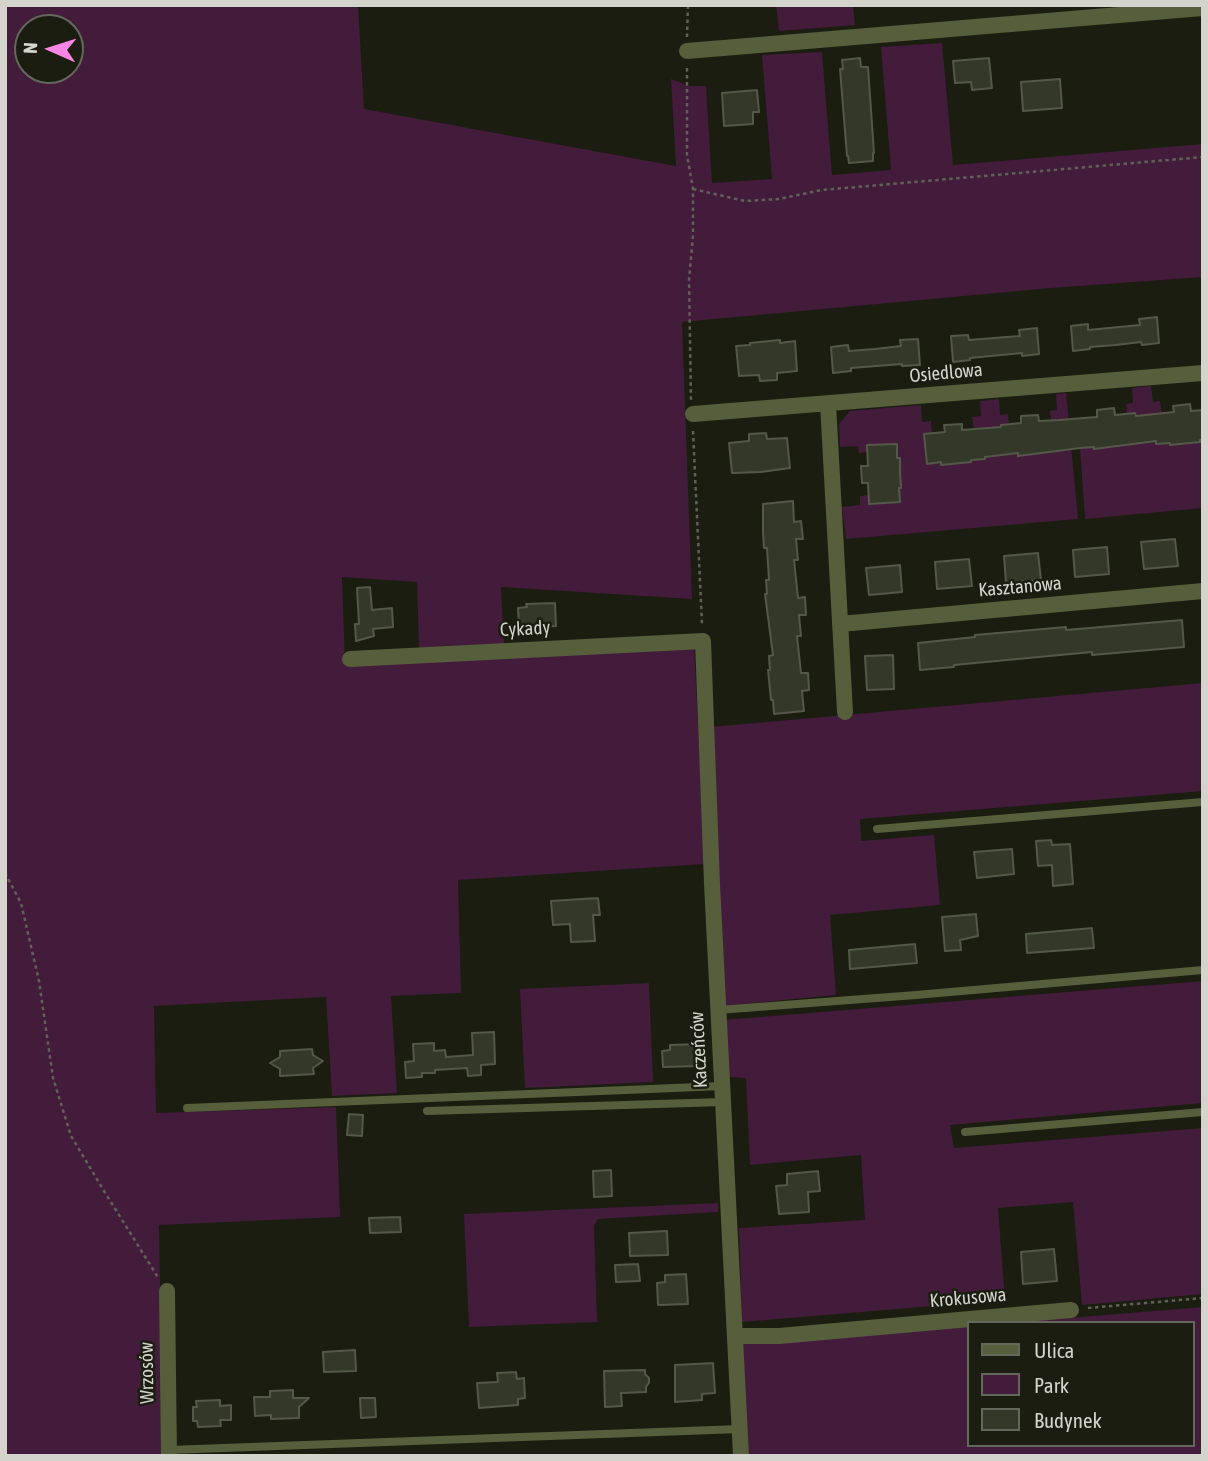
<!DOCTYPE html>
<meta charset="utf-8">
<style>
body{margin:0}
#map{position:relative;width:1208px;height:1461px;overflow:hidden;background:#1a1d10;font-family:"Asap Condensed",sans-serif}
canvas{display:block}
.frame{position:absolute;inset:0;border:7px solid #d3d5cc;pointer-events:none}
.legend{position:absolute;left:967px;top:1321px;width:228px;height:126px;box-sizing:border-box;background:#1a1d10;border:2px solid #64675b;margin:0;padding:9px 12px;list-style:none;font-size:21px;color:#d3d5cc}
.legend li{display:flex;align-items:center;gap:14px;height:35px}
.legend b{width:35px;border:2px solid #64675b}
.north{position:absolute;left:14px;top:14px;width:70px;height:70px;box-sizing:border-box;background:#1a1d10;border:2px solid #64675b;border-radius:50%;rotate:273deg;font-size:19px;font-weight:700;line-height:28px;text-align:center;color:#d3d5cc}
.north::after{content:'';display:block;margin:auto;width:24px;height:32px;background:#fc86e3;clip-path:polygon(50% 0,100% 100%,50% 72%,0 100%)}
</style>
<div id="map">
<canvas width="1208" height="1461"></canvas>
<div class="frame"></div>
<ul class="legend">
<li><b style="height:9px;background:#565e3b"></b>Ulica</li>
<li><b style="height:19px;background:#431b3b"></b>Park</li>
<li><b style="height:19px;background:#343829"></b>Budynek</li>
</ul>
<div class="north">N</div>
</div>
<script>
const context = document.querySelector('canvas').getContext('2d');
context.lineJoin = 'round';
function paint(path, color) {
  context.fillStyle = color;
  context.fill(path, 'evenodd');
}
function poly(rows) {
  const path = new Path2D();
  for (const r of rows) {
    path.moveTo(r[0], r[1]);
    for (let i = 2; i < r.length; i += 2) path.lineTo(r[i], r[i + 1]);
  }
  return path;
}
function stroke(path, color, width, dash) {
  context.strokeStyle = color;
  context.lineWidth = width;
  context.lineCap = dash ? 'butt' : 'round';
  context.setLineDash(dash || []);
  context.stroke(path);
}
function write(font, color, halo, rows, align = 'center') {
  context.font = font + ' "Asap Condensed",sans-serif';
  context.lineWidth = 5;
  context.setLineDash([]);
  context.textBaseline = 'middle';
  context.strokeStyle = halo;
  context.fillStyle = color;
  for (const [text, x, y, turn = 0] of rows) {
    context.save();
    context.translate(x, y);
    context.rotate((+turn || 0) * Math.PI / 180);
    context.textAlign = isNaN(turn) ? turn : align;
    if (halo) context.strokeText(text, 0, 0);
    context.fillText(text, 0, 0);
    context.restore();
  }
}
const green = poly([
 [5,5,358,5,364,109,676,166,671,79,690,86,706,86,712,183,772,179,762,55,822,52,832,175,891,170,881,47,942,43,953,165,1203,144,1203,277,1051,288,682,322,692,599,501,587,504,645,419,650,417,582,342,577,345,666,694,646,705,864,458,880,461,993,391,996,397,1093,332,1096,326,997,154,1006,156,1113,336,1107,340,1217,159,1225,163,1456,5,1456],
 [28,28,70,28,70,70,28,70],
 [776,5,853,5,855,25,779,31],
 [1151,386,1153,402,1160,401,1162,413,1153,415,1156,444,1170,443,1171,445,1200,442,1200,440,1203,440,1203,508,1085,519,1080,448,1094,447,1095,449,1123,446,1124,444,1138,443,1135,413,1127,414,1126,404,1133,403,1132,388],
 [1066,393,1078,519,846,539,842,507,860,505,860,496,869,495,870,504,899,502,899,488,901,488,900,459,897,458,897,444,867,445,867,452,859,453,858,446,840,447,839,424,850,411,921,405,922,422,931,421,932,433,924,434,927,463,941,462,942,465,971,462,971,460,985,458,983,429,974,429,972,417,981,416,980,401,999,399,1000,415,1008,414,1009,424,1001,425,1004,455,1018,453,1019,456,1047,453,1048,451,1062,449,1059,420,1051,420,1050,411,1057,410,1056,394],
 [1203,683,1203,791,860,819,861,841,934,835,940,905,830,915,836,995,722,1006,711,727],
 [1203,981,1203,1103,950,1125,954,1148,1203,1128,1203,1294,1082,1305,1073,1202,998,1208,1005,1300,742,1322,739,1228,865,1220,861,1155,750,1165,746,1078,729,1077,723,1020],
 [649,983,653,1082,525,1088,520,989],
 [718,1203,718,1212,598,1219,594,1226,597,1322,469,1327,464,1214],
 [1203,1307,1203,1456,746,1456,743,1344,968,1326,968,1445,1192,1445,1192,1323,1007,1323]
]);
const building = poly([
 [860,58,861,67,868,67,874,153,873,153,873,161,849,163,848,156,847,156,840,69,843,69,842,60,860,58],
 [989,58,992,88,972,90,971,82,955,83,953,61,989,58],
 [1060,79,1062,108,1023,111,1021,82,1060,79],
 [757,90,759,112,753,112,753,124,724,126,722,93,757,90],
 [1157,317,1159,343,1142,345,1141,342,1116,345,1090,347,1090,349,1073,351,1071,326,1088,324,1088,330,1140,325,1139,319,1157,317],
 [1037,328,1039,354,1022,356,1022,353,970,358,970,360,953,362,951,336,968,335,969,340,994,338,1020,336,1019,330,1037,328],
 [918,339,920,365,902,366,902,364,851,368,851,371,833,373,831,347,848,345,849,351,875,349,901,346,900,340,918,339],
 [780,340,780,343,795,341,797,371,777,373,777,380,760,381,759,375,739,376,736,346,750,345,750,343,780,340],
 [1190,404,1191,411,1203,410,1203,440,1200,440,1200,442,1170,445,1170,443,1156,444,1156,441,1094,449,1094,447,1080,448,1018,456,1018,453,985,457,985,459,971,460,971,462,941,465,941,462,927,464,924,434,945,432,944,425,962,424,962,430,1001,427,1001,425,1021,423,1021,416,1038,415,1039,421,1059,420,1097,417,1097,410,1114,408,1115,415,1135,413,1136,416,1174,412,1173,406,1190,404],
 [766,433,767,439,787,438,790,468,761,472,732,473,729,443,749,441,749,434,766,433],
 [897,444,897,458,900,458,900,473,901,488,899,488,900,502,869,504,868,483,862,483,861,466,868,466,867,445,897,444],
 [793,501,794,522,801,521,803,539,796,539,798,560,794,560,798,598,805,597,806,615,799,615,801,636,797,636,801,673,808,673,809,690,802,691,804,711,774,714,773,700,771,700,768,670,770,670,769,656,773,655,765,594,767,594,766,580,769,580,767,548,764,548,763,533,763,504,793,501],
 [1175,539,1178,566,1144,569,1141,542,1175,539],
 [1107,547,1109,574,1075,577,1073,550,1107,547],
 [1038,553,1041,580,1006,583,1004,556,1038,553],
 [969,559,972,586,937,589,935,562,969,559],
 [900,565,902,592,869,595,866,568,900,565],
 [370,587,372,610,392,608,393,627,373,629,374,636,356,641,355,624,359,624,357,588,370,587],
 [555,603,556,626,527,628,527,625,519,625,518,608,527,607,526,604,555,603],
 [1182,620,1184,647,1092,655,1092,652,954,665,954,667,920,670,918,643,975,637,975,635,1066,627,1066,630,1182,620],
 [893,655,894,689,867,690,865,656,893,655],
 [1051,840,1052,845,1070,844,1073,884,1053,886,1052,865,1038,866,1036,841,1051,840],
 [1012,849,1014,874,977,878,974,852,1012,849],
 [598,898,600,915,593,915,595,941,571,942,570,924,553,925,551,901,598,898],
 [976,914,978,936,960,940,961,950,945,951,942,917,976,914],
 [1092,928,1094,948,1027,953,1026,934,1092,928],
 [915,944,917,963,850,969,849,950,915,944],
 [494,1032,495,1064,481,1065,481,1075,468,1076,467,1068,435,1070,435,1073,422,1073,422,1077,406,1078,405,1062,414,1061,413,1044,434,1043,434,1051,445,1050,446,1057,473,1055,472,1033,494,1032],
 [699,1044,699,1066,663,1067,662,1051,670,1050,670,1045,699,1044],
 [312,1049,313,1055,323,1061,313,1068,314,1074,280,1076,280,1069,270,1063,280,1057,280,1051,312,1049],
 [349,1114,363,1115,362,1136,347,1135,349,1114],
 [611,1170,612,1196,594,1197,593,1171,611,1170],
 [818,1171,820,1191,808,1192,809,1212,779,1214,776,1186,787,1185,787,1174,818,1171],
 [400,1217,401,1232,370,1233,369,1218,400,1217],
 [667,1231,668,1255,630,1256,629,1233,667,1231],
 [1054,1249,1057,1281,1023,1284,1021,1252,1054,1249],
 [638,1264,640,1281,616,1282,615,1265,638,1264],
 [686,1274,688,1304,658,1305,657,1283,665,1282,665,1275,686,1274],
 [355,1350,356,1371,324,1372,323,1352,355,1350],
 [713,1363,715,1393,702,1394,702,1400,675,1402,675,1365,713,1363],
 [645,1370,645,1374,649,1378,649,1383,646,1387,646,1392,621,1393,622,1406,605,1407,604,1371,645,1370],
 [516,1372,517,1379,524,1378,525,1398,518,1399,518,1405,479,1408,477,1383,498,1382,497,1373,516,1372],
 [293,1390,293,1398,309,1398,299,1407,299,1418,271,1419,271,1415,255,1416,254,1397,270,1397,270,1391,293,1390],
 [360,1398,375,1398,376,1417,361,1418,360,1398],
 [220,1400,220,1406,231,1405,231,1420,220,1420,221,1426,198,1427,197,1421,193,1421,193,1407,197,1407,196,1401,220,1400]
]);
const path = poly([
 [687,37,688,5],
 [687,68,687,155,693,189,693,236,689,280,691,400],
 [693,189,745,201,779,199,822,190,1203,157],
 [693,431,702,624],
 [5,873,21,903,39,981,53,1078,71,1136,104,1191,159,1279],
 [1088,1308,1203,1298]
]);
const service = poly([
 [877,829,1203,802],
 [718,1010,916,995,1203,970],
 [187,1108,723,1086],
 [427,1111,723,1102],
 [965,1132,1203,1112],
 [169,1450,740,1429]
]);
const minor = poly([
 [687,51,1203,8],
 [828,404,845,712],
 [693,414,1203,373],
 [840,624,1203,591],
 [350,659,703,641,712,884,741,1456],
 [167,1291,169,1456],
 [736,1336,779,1336,1071,1310]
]);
const streetNames = [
 ["Osiedlowa",946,373,-5],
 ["Kasztanowa",1020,587,-5],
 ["Cykady",525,629,-3],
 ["Kaczeńców",699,1050,-93],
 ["Krokusowa",968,1298,-5],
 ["Wrzosów",147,1373,-91]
];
paint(green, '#431b3b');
paint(building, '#343829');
stroke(building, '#545848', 2);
stroke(path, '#606257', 2.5, [3.5, 3.5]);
stroke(service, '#565e3b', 8);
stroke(minor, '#565e3b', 16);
write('19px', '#d3d5cc', '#1a1d10', streetNames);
</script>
